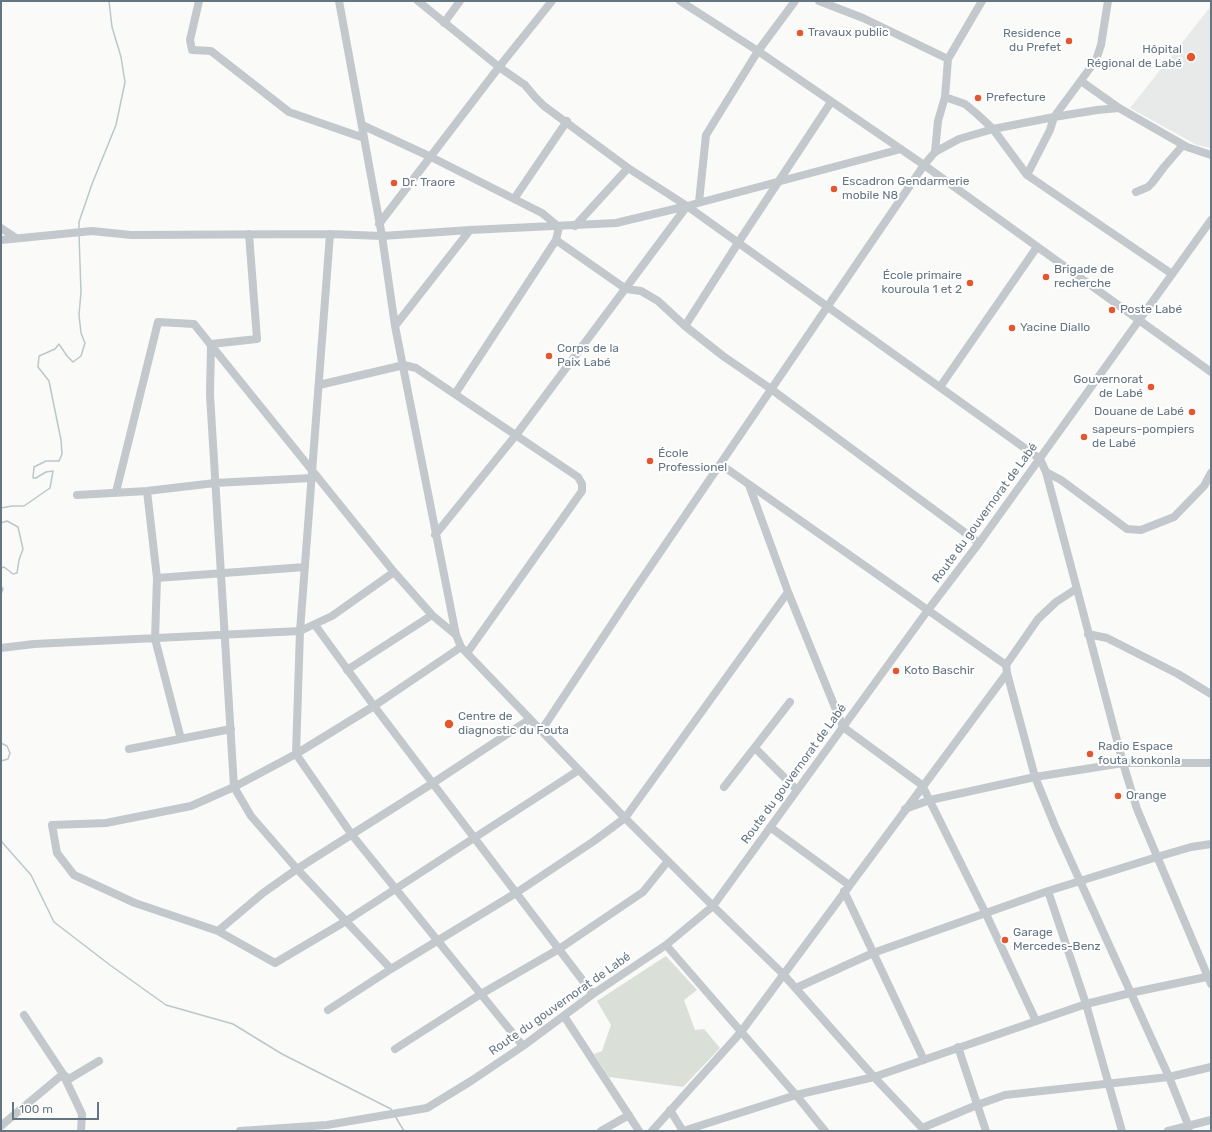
<!DOCTYPE html>
<meta charset="utf-8">
<style>
body{margin:0}
#map{position:relative;width:1212px;height:1132px;overflow:hidden;background:#fafaf8;font-family:Rubik,sans-serif}
canvas{display:block}
.frame{position:absolute;inset:0;border:2px solid #657683;pointer-events:none}
.scale{position:absolute;left:12px;top:1102px;width:87px;height:18px;box-sizing:border-box;border:2px solid #657683;border-top:0;padding-left:5px;font-size:12px;line-height:14px;white-space:nowrap;color:#657683;-webkit-text-stroke:3px #fff;paint-order:stroke}
</style>
<div id="map">
<canvas width="1212" height="1132"></canvas>
<div class="frame"></div>
<div class="scale">100 m</div>
</div>
<script>
const context = document.querySelector('canvas').getContext('2d');
context.lineJoin = 'round';
function paint(path, color) {
  context.fillStyle = color;
  context.fill(path, 'evenodd');
}
function poly(rows) {
  const path = new Path2D();
  for (const r of rows) {
    path.moveTo(r[0], r[1]);
    for (let i = 2; i < r.length; i += 2) path.lineTo(r[i], r[i + 1]);
  }
  return path;
}
function stroke(path, color, width, dash) {
  context.strokeStyle = color;
  context.lineWidth = width;
  context.lineCap = dash ? 'butt' : 'round';
  context.setLineDash(dash || []);
  context.stroke(path);
}
function write(font, color, halo, rows, align = 'center') {
  context.font = font + ' Rubik,sans-serif';
  context.lineWidth = 4;
  context.setLineDash([]);
  context.textBaseline = 'middle';
  context.strokeStyle = halo;
  context.fillStyle = color;
  for (const [text, x, y, turn = 0] of rows) {
    context.save();
    context.translate(x, y);
    context.rotate((+turn || 0) * Math.PI / 180);
    context.textAlign = isNaN(turn) ? turn : align;
    if (halo) context.strokeText(text, 0, 0);
    context.fillText(text, 0, 0);
    context.restore();
  }
}
const built = poly([
 [1211,6,1211,148,1197,145,1130,108]
]);
const green = poly([
 [666,956,697,990,684,1000,695,1030,704,1029,720,1048,683,1087,609,1077,594,1054,602,1051,611,1025,597,1001]
]);
const stream = poly([
 [79,229,79,222,92,184,116,125,125,82,121,57,112,27,109,1],
 [1,508,12,506,24,506,50,488,53,471,46,472,36,478,33,478,34,467,46,461,59,461,62,454,61,440,49,381,38,367,39,356,55,349,59,344,67,356,73,362,81,356,85,343,81,333,79,315,81,292,79,235],
 [1,523,7,521,18,527,23,549,19,560,17,573,13,574,4,567,1,568],
 [1,586,3,589,1,594],
 [1,743,7,746,10,753,8,759,1,761],
 [1,841,31,875,54,922,110,965,166,1005,233,1024,282,1054,391,1109,392,1111],
 [395,1116,404,1131]
]);
const minor = poly([
 [199,1,190,40,192,50,211,51,289,112,364,138],
 [339,1,382,236,395,326,456,635,461,647,625,818,713,906,783,974,874,1077,925,1131],
 [418,1,499,67,525,85,535,97,544,106,628,168,687,206,1040,459,1046,472,1123,763,1137,809,1211,984],
 [680,1,758,51,924,165,1211,372],
 [819,1,863,18,948,59],
 [982,1,948,59,945,97,965,104,977,114,993,129,1027,175,1172,274],
 [444,23,460,1],
 [1081,81,1119,108,1187,147,1211,155],
 [362,125,431,157,542,213,559,227,556,240,455,394],
 [935,152,938,121,945,97],
 [1027,175,1050,130,1054,117,1097,110,1119,108],
 [1136,192,1148,187,1152,183,1164,167,1183,145],
 [514,199,567,121],
 [699,202,706,135,758,51,795,1],
 [379,224,499,67,552,1],
 [575,226,628,168],
 [1,228,16,238],
 [249,234,257,339,211,344,210,395,234,787,251,816,297,869,391,969],
 [330,234,300,631,296,754,352,835,523,1046],
 [1,240,92,231,131,235,330,234,382,236,470,230,616,223,687,206,901,149],
 [556,240,626,289,641,291,658,301,685,326,723,356,771,389,979,543],
 [395,326,470,230],
 [685,326,738,243,831,102],
 [319,385,404,365,416,368,578,477,582,484,582,491,467,653],
 [940,387,1037,247],
 [720,464,1006,665],
 [1046,472,1061,480,1127,529,1141,530,1174,517,1204,486,1211,473],
 [749,485,788,592,843,727,922,785,986,914,1036,1021],
 [147,491,157,578,155,639,181,739],
 [116,492,158,322,194,324,394,572,432,615,456,635],
 [77,495,147,491,215,483,311,478],
 [435,535,516,435,687,206],
 [157,578,305,567],
 [1076,589,1056,602,1038,619,1006,665,1007,673,1035,777,1055,826,1169,1077,1189,1127],
 [315,625,374,706,593,994],
 [1088,634,1107,638,1178,674,1211,694],
 [461,647,374,706,296,754,234,787,191,806,106,823,52,825,57,853,74,875,135,903,218,931,275,963,346,921,579,770],
 [1,648,34,644,300,631,332,616,394,572],
 [347,670,432,615],
 [541,731,633,592,924,165,935,152,959,139,993,129,1054,117,1096,60,1101,45,1108,1],
 [755,748,797,790],
 [129,749,231,729],
 [724,787,790,702],
 [905,809,930,800,1035,777,1123,763,1211,763],
 [770,827,849,885],
 [844,891,924,1060],
 [1048,891,1086,1004,1122,1131],
 [218,931,263,893,297,869,433,783,530,719],
 [666,945,796,1095,825,1131],
 [796,988,873,953,1048,891,1157,857,1191,847,1211,844],
 [328,1010,391,969,516,893,594,841,625,818,788,592],
 [24,1015,63,1074,82,1114,81,1131],
 [564,1016,639,1131],
 [958,1047,986,1131],
 [395,1049,481,994,559,949,643,892,668,861],
 [670,1110,683,1131],
 [1,1126,63,1074,69,1079,99,1061],
 [922,1128,977,1105,1005,1095,1169,1077,1211,1067],
 [240,1131,327,1125,427,1108,471,1081,523,1046,593,994,666,945,713,906,928,610,979,543,1211,220],
 [601,1131,629,1115],
 [652,1131,741,1032,1007,673],
 [683,1131,796,1095,874,1077,1086,1004,1130,993,1211,976],
 [1168,1131,1211,1120]
]);
const markers = [
 [800,33,4,"#e4572e"],
 [1069,41,4,"#e4572e"],
 [1191,57,5,"#e4572e"],
 [978,98,4,"#e4572e"],
 [394,183,4,"#e4572e"],
 [834,189,4,"#e4572e"],
 [1046,277,4,"#e4572e"],
 [970,283,4,"#e4572e"],
 [1112,310,4,"#e4572e"],
 [1012,328,4,"#e4572e"],
 [549,356,4,"#e4572e"],
 [1151,387,4,"#e4572e"],
 [1192,412,4,"#e4572e"],
 [1084,437,4,"#e4572e"],
 [650,461,4,"#e4572e"],
 [896,671,4,"#e4572e"],
 [449,724,5,"#e4572e"],
 [1090,754,4,"#e4572e"],
 [1118,796,4,"#e4572e"],
 [1005,940,4,"#e4572e"]
];
const poiNames = [
 ["Travaux public",808,33],
 ["Residence",1061,34,"right"],
 ["du Prefet",1061,48,"right"],
 ["Hôpital",1182,50,"right"],
 ["Régional de Labé",1182,64,"right"],
 ["Prefecture",986,98],
 ["Escadron Gendarmerie",842,182],
 ["mobile N8",842,196],
 ["Dr. Traore",402,183],
 ["Brigade de",1054,270],
 ["recherche",1054,284],
 ["École primaire",962,276,"right"],
 ["kouroula 1 et 2",962,290,"right"],
 ["Poste Labé",1120,310],
 ["Yacine Diallo",1020,328],
 ["Corps de la",557,349],
 ["Paix Labé",557,363],
 ["Gouvernorat",1143,380,"right"],
 ["de Labé",1143,394,"right"],
 ["Douane de Labé",1184,412,"right"],
 ["sapeurs-pompiers",1092,430],
 ["de Labé",1092,444],
 ["École",658,454],
 ["Professionel",658,468],
 ["Koto Baschir",904,671],
 ["Centre de",458,717],
 ["diagnostic du Fouta",458,731],
 ["Radio Espace",1098,747],
 ["fouta konkonla",1098,761],
 ["Orange",1126,796],
 ["Garage",1013,933],
 ["Mercedes-Benz",1013,947]
];
const streetNames = [
 ["Route du gouvernorat de Labé",985,513,-54],
 ["Route du gouvernorat de Labé",794,774,-54],
 ["Route du gouvernorat de Labé",560,1004,-35]
];
paint(built, '#e8e9e9');
paint(green, '#dadfd7');
stroke(stream, '#bbc7cb', 1.5);
stroke(minor, '#c3c8cc', 8);
for (const [x, y, r, color] of markers) {
  const dot = new Path2D();
  dot.arc(x, y, r, 0, 2 * Math.PI);
  context.fillStyle = color;
  context.fill(dot);
  stroke(dot, '#fff', 1.5);
}
write('12px', '#657683', '#fff', poiNames, 'left');
write('12px', '#657683', '#fff', streetNames);
</script>
